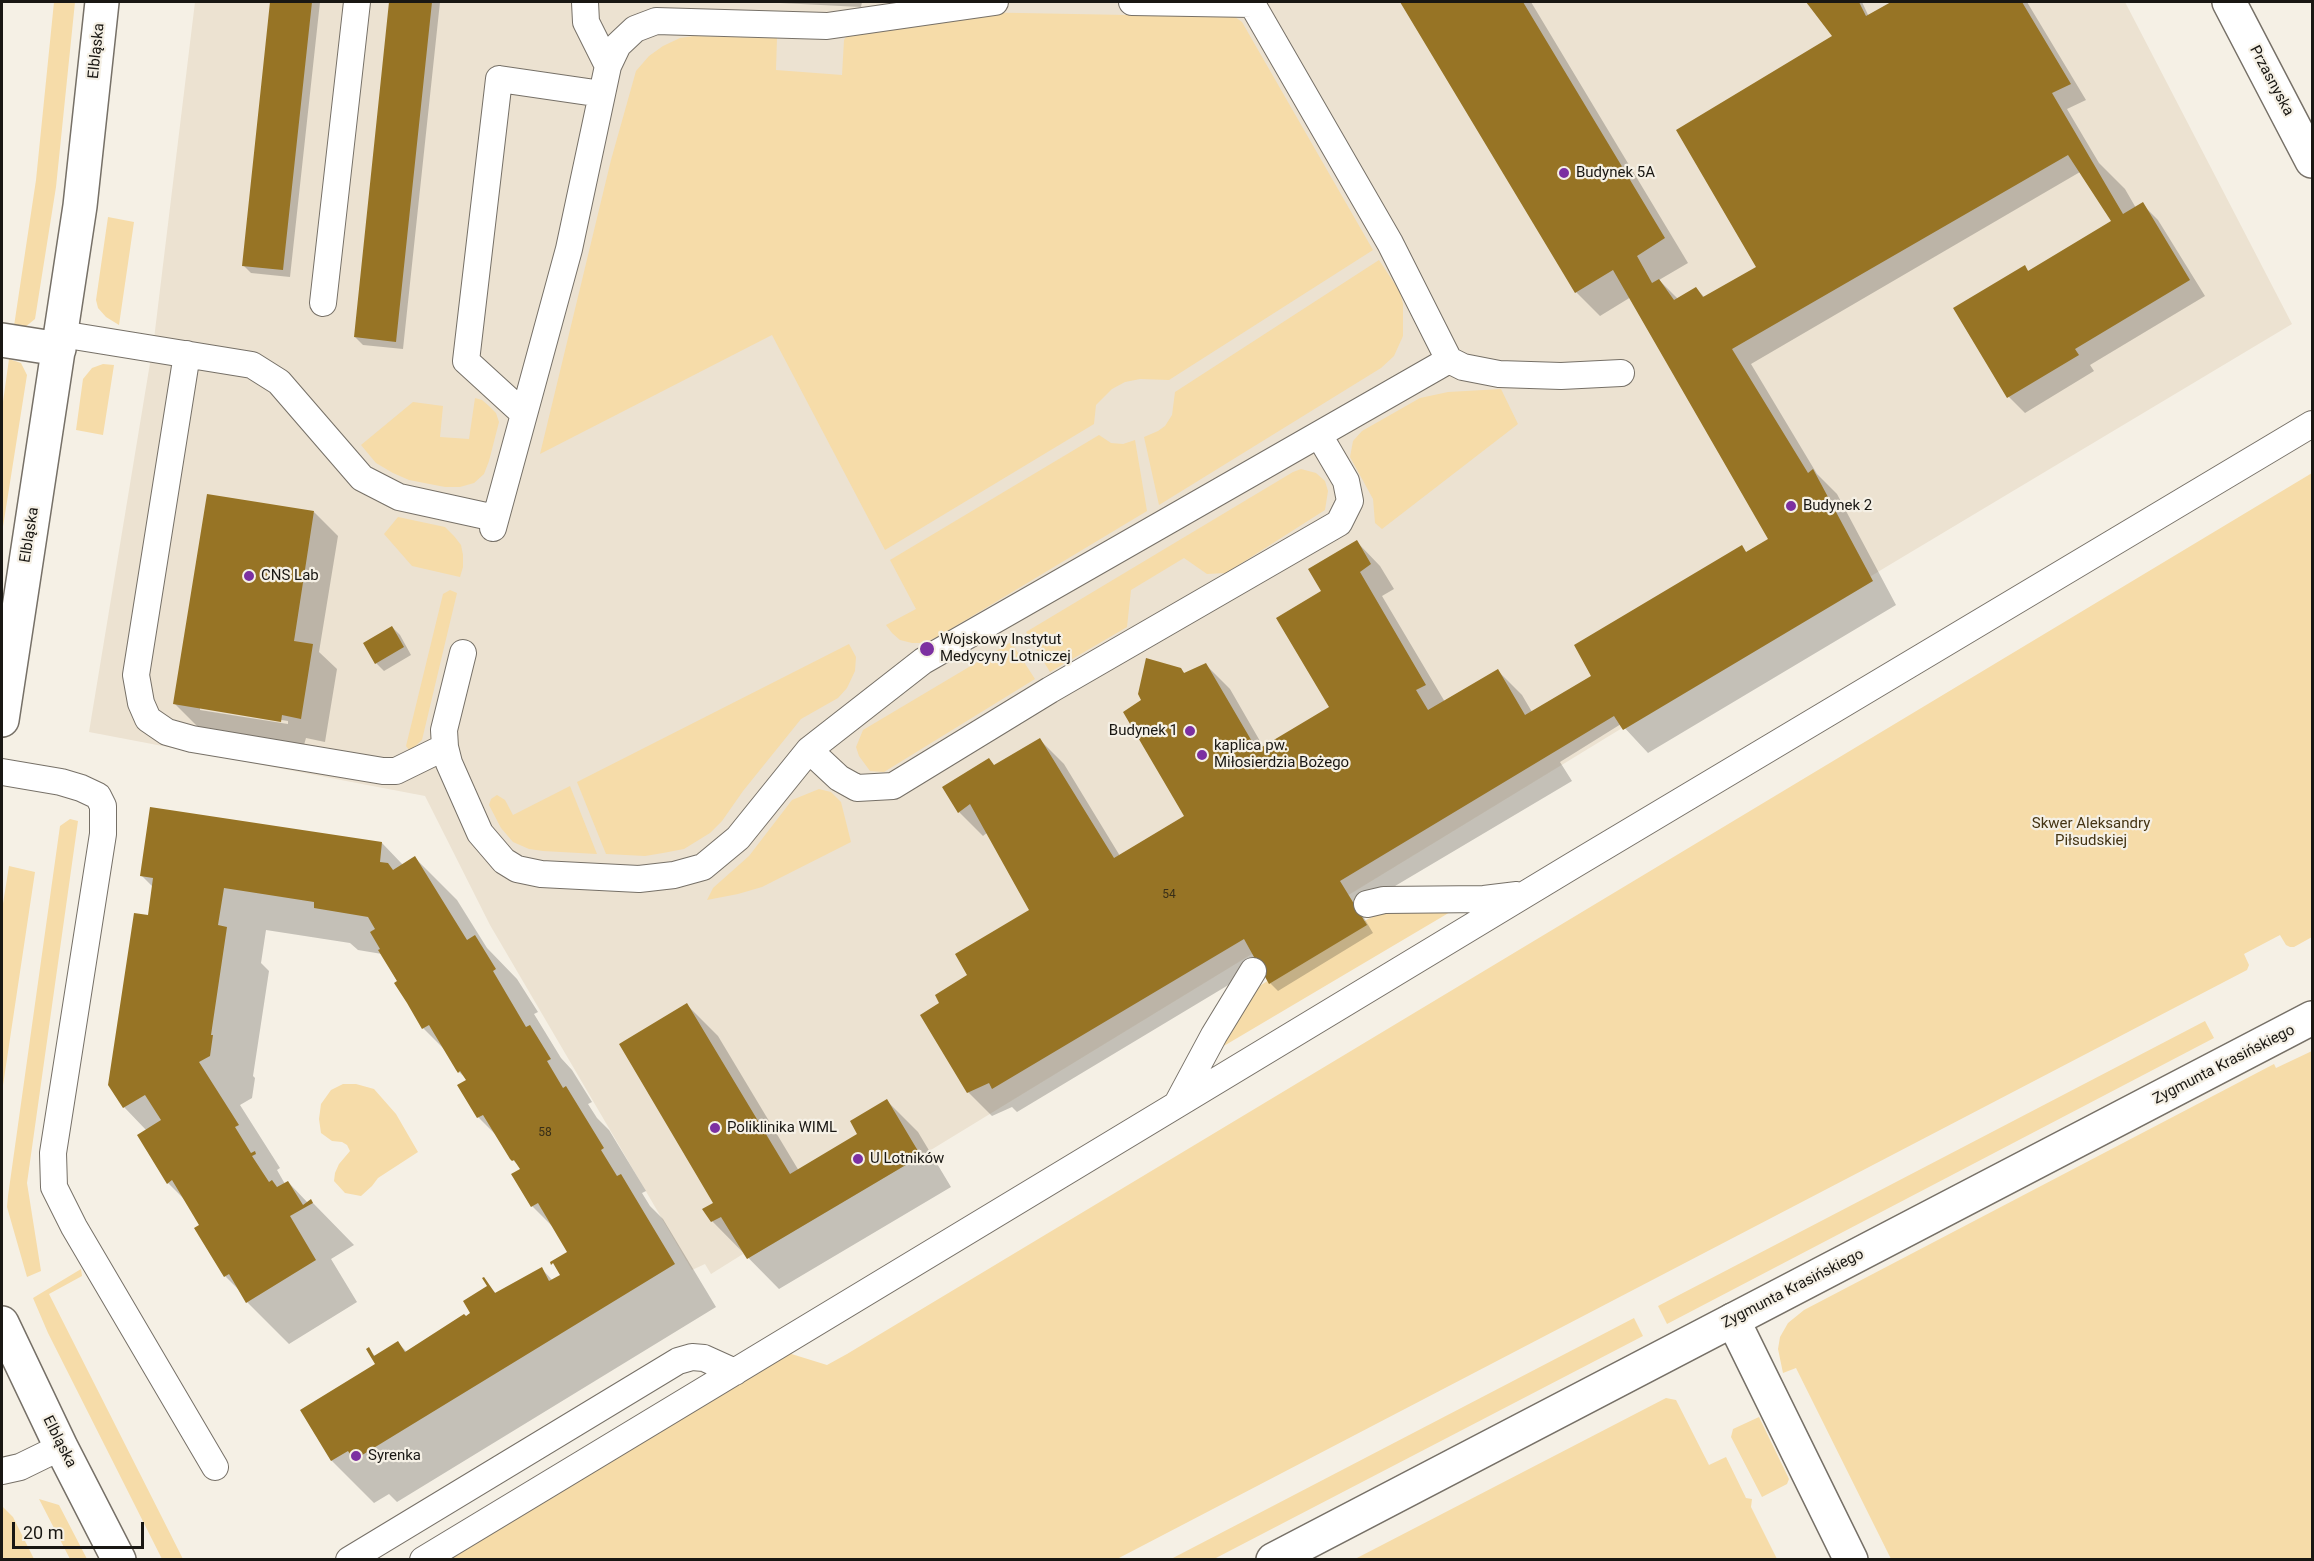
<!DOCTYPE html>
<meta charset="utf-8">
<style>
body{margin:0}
#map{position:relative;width:2314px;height:1561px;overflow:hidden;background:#f5f0e5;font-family:Roboto,sans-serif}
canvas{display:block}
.frame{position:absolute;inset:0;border:3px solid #191713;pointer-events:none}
.scale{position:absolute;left:12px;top:1522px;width:132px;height:27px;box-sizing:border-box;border:3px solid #191713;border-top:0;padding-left:8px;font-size:18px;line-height:21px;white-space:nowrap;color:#191713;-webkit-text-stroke:4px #f5f0e5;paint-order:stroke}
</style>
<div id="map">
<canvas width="2314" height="1561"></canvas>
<div class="frame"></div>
<div class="scale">20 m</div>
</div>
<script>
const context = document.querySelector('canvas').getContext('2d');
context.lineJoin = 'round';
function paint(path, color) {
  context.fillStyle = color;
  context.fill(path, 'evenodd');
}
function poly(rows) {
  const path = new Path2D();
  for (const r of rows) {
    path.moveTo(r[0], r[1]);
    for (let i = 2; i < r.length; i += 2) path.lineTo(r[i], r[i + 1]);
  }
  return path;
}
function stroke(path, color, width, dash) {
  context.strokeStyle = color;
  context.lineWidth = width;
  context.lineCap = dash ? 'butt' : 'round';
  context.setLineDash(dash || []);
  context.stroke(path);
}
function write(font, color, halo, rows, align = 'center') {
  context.font = font + ' Roboto,sans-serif';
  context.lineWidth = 4.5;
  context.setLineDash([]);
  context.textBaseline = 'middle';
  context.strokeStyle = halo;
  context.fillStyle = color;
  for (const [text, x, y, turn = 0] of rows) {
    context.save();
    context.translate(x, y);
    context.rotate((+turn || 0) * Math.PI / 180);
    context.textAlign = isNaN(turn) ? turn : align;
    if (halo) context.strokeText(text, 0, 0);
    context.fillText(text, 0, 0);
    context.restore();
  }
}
const built = poly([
 [195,2,2125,2,2292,324,1886,567,921,1156,747,1259,743,1254,711,1274,705,1264,692,1270,490,925,425,796,89,732,154,339]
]);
const green = poly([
 [54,2,75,2,56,187,35,319,24,328,14,326,36,180],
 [967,12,1235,17,1242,22,1373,250,1169,380,1140,379,1125,382,1112,389,1096,405,1094,424,885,550,772,335,540,454,611,160,636,71,649,56,663,46,680,38,694,36,777,38,776,70,842,75,844,40,848,34],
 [108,217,134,222,119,325,106,317,98,308,96,300],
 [1379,260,1400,292,1403,304,1403,336,1394,356,1381,368,1159,505,1144,437,1158,431,1165,426,1172,415,1175,392],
 [9,359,21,363,27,375,2,533,2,409],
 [103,364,114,365,103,435,76,430,83,379,92,368],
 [1501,389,1518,424,1382,529,1375,523,1373,499,1350,457,1353,441,1362,431,1420,398,1448,392],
 [475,398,482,400,489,406,496,413,499,422,489,461,484,474,474,483,460,487,445,487,409,480,393,473,376,463,361,445,413,402,443,406,440,437,469,439],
 [1099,435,1111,443,1123,444,1135,440,1147,511,939,636,924,643,912,643,900,640,892,633,886,625,916,609,890,560],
 [1301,469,1316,473,1325,481,1328,491,1325,510,1226,573,1207,574,1184,558,1131,590,1127,627,1050,672,1026,632,1293,472],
 [2312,473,2312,937,2294,947,2290,947,2286,945,2280,935,2244,954,2249,965,2247,970,1117,1559,444,1560,785,1352,827,1365,847,1354],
 [398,517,445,527,454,536,461,545,463,555,463,567,460,577,412,566,384,534],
 [450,590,457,593,422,740,410,751,406,746,443,594],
 [1011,642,1035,679,884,772,870,771,859,756,856,747,863,730],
 [849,644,856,657,855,671,847,688,838,698,801,719,743,791,722,821,710,833,684,849,663,853,645,856,606,854,577,782],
 [570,786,597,854,543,851,529,849,513,842,501,828,489,805,491,799,497,795,505,800,513,815],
 [819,789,831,792,841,802,851,842,762,887,738,894,707,900,713,888,749,856,792,800],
 [70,819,78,821,27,1183,41,1271,27,1277,7,1207,8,1196,60,826],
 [9,866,35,872,2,1092,2,910],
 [1457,908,1217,1050,1251,993,1261,985,1368,919,1381,913],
 [2205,1021,2214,1038,1667,1324,1658,1306],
 [2312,1051,2312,1559,1891,1559,1796,1368,1783,1373,1778,1349,1780,1337,1788,1323,1804,1310,2274,1064,2276,1068],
 [343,1084,356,1084,374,1089,396,1114,418,1152,378,1178,372,1186,361,1196,345,1193,334,1181,335,1173,339,1164,350,1151,347,1145,342,1142,332,1141,321,1133,319,1119,321,1104,331,1090],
 [81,1269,82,1276,49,1294,183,1559,162,1559,48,1333,33,1298],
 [1634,1318,1643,1336,1214,1559,1171,1559],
 [1666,1398,1676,1400,1709,1465,1726,1457,1746,1498,1752,1499,1751,1507,1777,1559,1355,1559],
 [1759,1417,1789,1479,1787,1484,1762,1497,1731,1437,1733,1429],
 [39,1499,59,1505,87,1559,70,1559],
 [2,1506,13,1517,34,1559,2,1559]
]);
const shadow = poly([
 [271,2,320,2,290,277,251,273,243,265],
 [391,2,440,2,403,349,363,345,355,337],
 [760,2,862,2,861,7],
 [1402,2,1531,2,1688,263,1659,280,1678,299,1696,288,1705,298,1758,267,1836,37,1808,2,1862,2,1869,17,1895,2,2027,2,2086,100,2067,109,2099,163,2125,189,2136,208,2142,204,2158,220,2205,296,2090,365,2094,371,2025,413,2009,397,1955,309,2025,267,2029,272,2113,221,2080,172,1751,364,1817,474,1837,494,1896,605,1648,753,1621,724,1560,762,1572,781,1358,908,1373,933,1278,991,1270,983,1260,966,1017,1112,1012,1107,992,1116,968,1092,922,1015,941,1004,1031,910,988,832,983,836,959,812,995,766,1040,740,1064,764,1120,856,1186,816,1143,701,1180,669,1185,674,1206,665,1230,689,1264,748,1331,708,1323,592,1357,542,1380,566,1394,589,1382,596,1445,702,1498,671,1522,695,1532,712,1596,683,1741,547,1747,553,1770,539,1631,297,1600,316,1576,292],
 [314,512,338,536,319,652,337,669,325,742,306,738,304,745,199,728,175,704],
 [200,707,288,721,288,724,200,710],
 [392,627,400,635,411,655,384,671,376,663],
 [382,843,403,865,415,858,457,900,487,948,517,979,538,1012,534,1014,561,1058,572,1070,592,1102,588,1104,597,1118,609,1130,646,1191,642,1193,650,1206,663,1219,716,1307,397,1502,389,1494,374,1503,332,1461,302,1411,377,1365,368,1349,375,1356,398,1343,407,1352,472,1313,489,1287,497,1294,542,1269,553,1281,562,1275,569,1253,555,1229,532,1206,513,1174,522,1169,513,1160,499,1138,478,1117,468,1080,459,1072,445,1050,423,1028,382,954,358,950,350,943,266,930,261,963,269,971,253,1076,255,1078,252,1098,240,1105,280,1168,277,1170,285,1184,288,1182,308,1203,311,1201,354,1245,331,1259,357,1302,289,1344,247,1302,241,1292,225,1276,201,1226,185,1200,168,1183,147,1131,124,1107,153,887,141,875],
 [687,1005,718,1036,799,1171,860,1135,887,1101,918,1132,951,1187,779,1289,712,1221,715,1203]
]);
const building = poly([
 [270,2,312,2,283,270,242,266],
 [389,2,432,2,396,342,354,337],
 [1400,2,1523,2,1665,238,1637,256,1652,283,1659,279,1674,300,1696,287,1703,297,1756,267,1676,130,1832,36,1806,2,1859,2,1866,16,1891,2,2022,2,2071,84,2052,93,2123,214,2143,202,2190,280,2075,349,2079,355,2007,398,1953,308,2025,265,2028,271,2111,221,2068,155,1732,349,1808,473,1813,469,1873,581,1623,730,1614,716,1340,881,1367,925,1269,984,1244,939,992,1089,989,1083,967,1093,920,1015,939,1003,935,995,967,975,955,954,1029,910,970,804,958,813,942,787,989,758,994,765,1040,738,1114,858,1184,816,1123,712,1141,700,1138,694,1146,658,1181,668,1184,673,1206,663,1257,750,1329,707,1276,618,1321,591,1308,569,1357,540,1371,564,1360,572,1426,685,1416,690,1428,710,1498,669,1525,715,1591,676,1574,645,1742,545,1746,552,1768,539,1613,270,1575,293],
 [207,494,314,511,294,641,313,644,301,719,282,715,281,722,173,704],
 [392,626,404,647,375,664,363,643],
 [150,807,382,842,380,862,388,863,393,870,415,856,467,940,475,935,496,969,493,971,526,1027,530,1025,551,1059,547,1061,563,1088,566,1086,604,1148,601,1150,617,1176,621,1174,675,1264,354,1460,348,1451,331,1461,300,1410,375,1364,366,1349,369,1347,374,1356,398,1341,405,1352,464,1314,466,1316,470,1313,463,1301,487,1286,482,1278,484,1277,495,1293,542,1267,549,1281,560,1275,553,1263,551,1265,550,1262,567,1252,538,1203,531,1207,511,1174,520,1169,514,1160,512,1161,510,1159,483,1115,477,1118,457,1085,466,1080,460,1071,458,1073,456,1070,429,1025,422,1029,407,1003,394,983,397,981,378,950,380,949,370,932,375,929,368,917,314,908,314,902,224,888,218,925,227,927,211,1035,213,1035,210,1056,199,1062,239,1125,235,1127,251,1153,255,1151,256,1154,252,1156,269,1182,272,1180,277,1187,288,1181,303,1205,311,1199,313,1203,290,1216,316,1260,246,1303,229,1274,224,1277,194,1228,199,1225,172,1180,167,1184,137,1135,161,1120,145,1095,123,1108,108,1085,134,913,148,915,153,878,140,876],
 [687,1003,790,1174,857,1134,850,1121,887,1099,921,1156,747,1259,721,1217,711,1222,702,1209,713,1203,619,1044]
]);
const service = poly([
 [585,2,586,22,608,66],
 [1132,2,1252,4],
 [323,303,357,2],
 [61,334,252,365,279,382,362,478,399,497,495,518],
 [187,354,136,675,141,703,148,719,167,732,192,739,383,771,396,771,445,747],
 [1449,360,1463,367,1499,374,1561,376,1621,373],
 [524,414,466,361,499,79,602,94],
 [493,528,569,249,608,66,618,45,635,29,656,21,827,26,995,2],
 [463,653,444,730,445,747,449,763,480,833,504,861,517,869,541,874,639,879,674,875,703,867,738,838,809,750,923,661,1449,360,1390,243,1251,2],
 [809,750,839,778,857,788,893,786,1050,690,1339,523,1350,501,1346,481,1319,435],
 [2,772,61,782,81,788,98,796,103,806,103,834,53,1153,54,1187,74,1227,215,1467],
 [1367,904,1384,900,1484,899,1517,895],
 [1177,1104,1214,1035,1253,971],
 [2,1471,20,1467,61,1447],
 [349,1560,678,1361,692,1357,704,1358,735,1372],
 [423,1560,1572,866,2312,424]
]);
const minor = poly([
 [2229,2,2312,161],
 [2,340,59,349],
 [2,720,80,206,102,2],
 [1733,1320,1851,1560],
 [2,1323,61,1447,119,1560]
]);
const tertiary = poly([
 [1273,1560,2312,1018]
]);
const markers = [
 [1564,173,6,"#7c30a1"],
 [1791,506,6,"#7c30a1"],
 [249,576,6,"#7c30a1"],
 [927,649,8,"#7c30a1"],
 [1190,731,6,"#7c30a1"],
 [1202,755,6,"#7c30a1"],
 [715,1128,6,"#7c30a1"],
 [858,1159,6,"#7c30a1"],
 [356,1456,6,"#7c30a1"]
];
const numberNames = [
 ["54",1169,895],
 ["58",545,1133]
];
const streetNames = [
 ["Elbląska",97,51,-84],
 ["Przasnyska",2271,81,62],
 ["Elbląska",30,535,-81],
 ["Zygmunta Krasińskiego",2224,1065,-27],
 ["Zygmunta Krasińskiego",1793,1289,-27],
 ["Elbląska",59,1442,63]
];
const poiNames = [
 ["Budynek 5A",1576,173],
 ["Budynek 2",1803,506],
 ["CNS Lab",261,576],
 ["Wojskowy Instytut",940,640],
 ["Medycyny Lotniczej",940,657],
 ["Budynek 1",1178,731,"right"],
 ["kaplica pw.",1214,746],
 ["Miłosierdzia Bożego",1214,763],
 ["Poliklinika WIML",727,1128],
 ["U Lotników",870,1159],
 ["Syrenka",368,1456]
];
const parkNames = [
 ["Skwer Aleksandry",2091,824],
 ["Piłsudskiej",2091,841]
];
paint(built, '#ece2d1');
paint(green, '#f6dca9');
paint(shadow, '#0003');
paint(building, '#977425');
stroke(service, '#767067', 28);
stroke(minor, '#767067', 36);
stroke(tertiary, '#767067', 36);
stroke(service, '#fff', 26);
stroke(minor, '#fff', 33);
stroke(tertiary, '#fff', 33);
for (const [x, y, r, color] of markers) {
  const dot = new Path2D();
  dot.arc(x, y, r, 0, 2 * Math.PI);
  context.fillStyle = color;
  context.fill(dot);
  stroke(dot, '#f5f0e5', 2);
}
write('12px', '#382e18', null, numberNames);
write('15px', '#191713', '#f5f0e5', streetNames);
write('15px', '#191713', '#f5f0e5', poiNames, 'left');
write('15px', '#443413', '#f5f0e5', parkNames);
</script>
